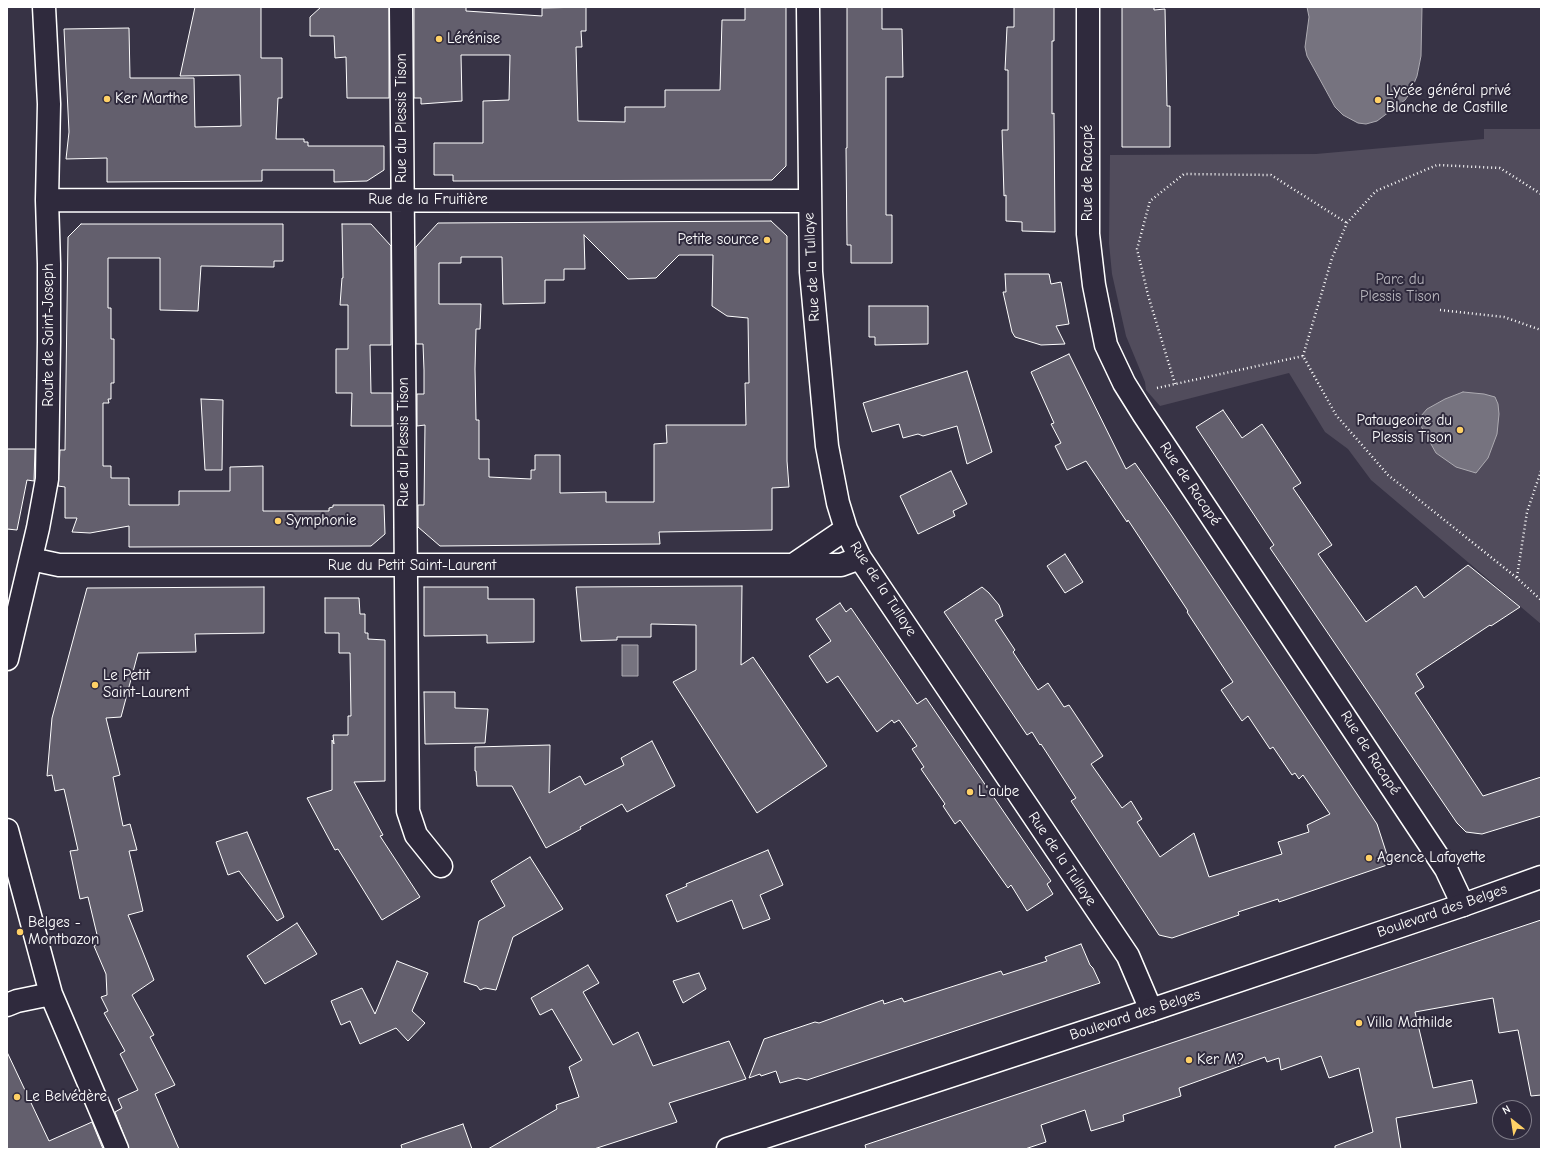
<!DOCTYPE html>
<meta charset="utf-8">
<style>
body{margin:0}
#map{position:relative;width:1548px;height:1156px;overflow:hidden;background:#373345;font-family:"Comic Neue",sans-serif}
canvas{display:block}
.frame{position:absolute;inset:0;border:8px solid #fff;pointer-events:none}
.north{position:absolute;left:1492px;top:1100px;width:40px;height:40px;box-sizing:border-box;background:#2f2a3d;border:1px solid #827f8b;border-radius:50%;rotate:330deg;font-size:11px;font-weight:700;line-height:16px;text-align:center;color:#fff}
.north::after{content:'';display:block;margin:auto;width:14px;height:18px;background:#ffd166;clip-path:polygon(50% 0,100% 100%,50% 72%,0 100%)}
</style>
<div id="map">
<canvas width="1548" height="1156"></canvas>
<div class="frame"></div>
<div class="north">N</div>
</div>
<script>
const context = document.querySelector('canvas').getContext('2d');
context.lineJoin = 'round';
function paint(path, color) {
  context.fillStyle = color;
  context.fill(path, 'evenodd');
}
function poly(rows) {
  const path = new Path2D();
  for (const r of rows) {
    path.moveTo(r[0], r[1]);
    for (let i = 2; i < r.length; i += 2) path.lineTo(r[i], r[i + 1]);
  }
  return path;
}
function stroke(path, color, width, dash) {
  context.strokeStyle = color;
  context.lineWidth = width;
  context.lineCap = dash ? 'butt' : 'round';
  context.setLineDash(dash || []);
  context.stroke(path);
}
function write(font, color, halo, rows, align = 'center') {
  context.font = font + ' "Comic Neue",sans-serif';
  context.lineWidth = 4;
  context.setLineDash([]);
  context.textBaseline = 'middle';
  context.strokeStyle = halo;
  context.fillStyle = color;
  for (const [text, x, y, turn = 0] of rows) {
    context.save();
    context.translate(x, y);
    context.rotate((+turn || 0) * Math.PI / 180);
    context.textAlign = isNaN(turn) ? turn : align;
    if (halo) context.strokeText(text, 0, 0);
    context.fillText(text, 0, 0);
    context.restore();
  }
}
const green = poly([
 [1484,129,1541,129,1541,624,1371,480,1348,449,1325,432,1289,373,1160,406,1146,390,1145,382,1126,336,1112,274,1109,243,1110,155,1316,154,1484,139]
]);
const water = poly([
 [1307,7,1422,7,1421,56,1417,76,1410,93,1405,100,1377,121,1366,124,1358,123,1343,115,1335,107,1307,56,1305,47,1309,17,1307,7],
 [1463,392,1484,394,1495,397,1498,404,1499,414,1497,434,1488,458,1476,473,1456,467,1436,453,1421,426,1421,416,1427,409,1445,399,1463,392],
 [622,645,638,645,638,676,622,676,622,645]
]);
const building = poly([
 [195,7,261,7,261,58,282,58,282,98,278,98,276,139,304,139,304,142,308,142,308,146,384,146,384,170,367,181,334,182,334,170,262,170,262,181,107,182,107,158,66,159,69,132,64,29,129,28,130,78,194,78,195,127,241,126,240,75,180,76,195,7],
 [321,7,389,7,389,98,347,98,346,57,335,58,334,36,310,36,310,17,321,7],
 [414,7,466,7,466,11,542,16,542,8,586,7,586,31,581,31,582,47,576,47,578,121,625,122,625,107,665,107,665,90,720,90,722,20,745,20,745,7,786,7,786,166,772,180,453,181,453,175,434,175,434,143,483,143,483,101,509,100,510,55,461,55,462,101,421,104,421,98,414,98,414,7],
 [847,7,882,7,882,29,902,29,903,77,886,77,886,215,892,215,892,263,851,263,851,245,847,245,846,148,847,148,847,7],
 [1014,7,1054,7,1054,41,1052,41,1052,114,1054,113,1055,232,1022,231,1022,222,1006,221,1006,195,1004,196,1002,130,1008,130,1008,70,1005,70,1007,27,1014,27,1014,7],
 [1122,7,1154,7,1154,10,1165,9,1167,106,1170,106,1170,147,1122,147,1122,7],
 [771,221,787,236,787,461,789,487,772,488,772,530,659,532,660,544,440,546,418,527,418,505,424,505,425,425,417,426,417,394,424,394,424,370,423,344,416,344,416,247,438,223,771,221],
 [584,235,628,279,656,278,679,255,713,255,712,306,727,316,748,318,749,383,745,383,746,425,666,425,667,443,654,444,654,502,606,502,606,492,560,493,560,455,535,455,535,470,531,470,531,479,489,477,489,459,479,459,479,420,476,420,475,369,476,329,480,329,481,304,439,304,439,263,461,263,461,257,502,257,503,304,545,303,545,280,564,280,564,269,585,269,584,235],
 [81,224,283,224,283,261,274,261,274,267,201,266,198,311,160,310,160,258,108,258,108,308,111,308,111,339,114,339,114,383,111,383,111,399,108,399,109,403,103,403,103,466,111,466,111,478,129,478,129,505,179,505,179,491,230,491,230,467,263,466,263,511,329,511,329,508,333,507,333,505,384,505,385,534,371,546,129,547,129,526,90,533,72,532,77,518,65,518,65,487,58,486,60,450,65,450,68,237,81,224],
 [342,224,371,224,391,246,391,345,370,345,371,393,392,393,392,426,351,426,352,393,336,393,336,349,348,349,348,305,340,305,342,278,343,278,342,224],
 [1005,274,1049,274,1051,284,1061,282,1069,324,1056,326,1065,344,1041,345,1015,337,1012,332,1003,292,1006,292,1005,274],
 [869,306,928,306,928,344,875,345,875,337,869,337,869,306],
 [1069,354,1126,469,1135,463,1171,515,1377,824,1390,864,1279,902,1278,899,1238,912,1239,915,1172,938,1159,935,1071,801,1076,798,1041,744,1040,745,1032,732,1027,735,944,612,982,587,989,593,999,605,1003,616,995,620,1015,650,1013,652,1038,690,1048,683,1064,707,1069,705,1103,756,1091,764,1122,808,1131,801,1142,819,1137,822,1160,857,1194,833,1209,877,1282,854,1278,842,1309,832,1307,825,1330,814,1303,775,1299,779,1295,773,1292,775,1273,747,1270,749,1248,716,1242,721,1221,690,1233,682,1187,612,1188,611,1128,520,1127,522,1086,461,1067,470,1055,446,1061,443,1051,424,1054,423,1031,372,1069,354],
 [967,371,992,452,967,464,957,426,923,436,918,434,903,438,899,424,872,432,863,403,967,371],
 [201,399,223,400,222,470,205,470,201,399],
 [1223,410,1242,438,1262,424,1301,483,1293,488,1332,545,1318,554,1366,622,1416,586,1424,598,1468,565,1520,607,1491,626,1490,625,1416,674,1424,687,1415,693,1483,796,1541,777,1541,816,1482,834,1466,832,1457,823,1270,548,1274,545,1196,427,1223,410],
 [7,449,35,449,34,481,27,480,17,530,7,529,7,449],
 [951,471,967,504,953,511,955,516,918,534,900,496,951,471],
 [1065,554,1083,582,1065,593,1047,566,1065,554],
 [742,586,741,665,753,657,827,766,757,813,673,682,696,670,696,625,651,624,651,637,617,637,617,640,581,641,576,587,742,586],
 [264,587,264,633,195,634,196,652,138,653,121,717,106,718,120,775,113,777,123,826,130,824,137,850,129,851,143,911,128,915,154,980,132,995,154,1035,150,1037,175,1085,155,1094,179,1149,129,1149,115,1112,122,1108,118,1099,138,1090,120,1054,125,1051,104,1013,108,1011,101,997,107,995,106,974,94,946,99,943,88,897,80,899,70,851,78,850,64,789,55,791,52,775,47,776,52,718,87,588,264,587],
 [424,587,488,587,488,599,534,599,534,642,487,643,487,635,424,636,424,587],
 [325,598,359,598,360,614,365,614,365,633,368,633,368,639,385,640,385,781,354,782,383,835,380,836,420,897,382,920,338,849,335,850,307,798,332,790,332,740,334,744,333,735,348,735,348,716,351,716,350,653,339,653,339,633,325,633,325,598],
 [840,603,846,612,851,608,917,704,926,698,1051,881,1047,884,1053,894,1027,911,1011,885,1008,888,960,820,955,824,943,806,945,804,921,769,924,767,912,749,917,746,899,720,894,723,892,720,877,732,838,676,827,683,809,656,831,641,816,619,840,603],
 [424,692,455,692,455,708,488,709,485,743,425,744,424,692],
 [652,741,675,786,627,812,622,804,580,827,581,829,546,848,512,786,477,786,476,771,475,771,475,747,550,745,549,793,580,776,585,785,624,765,621,758,652,741],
 [247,832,284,917,277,921,239,871,228,875,216,842,247,832],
 [768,850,783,885,760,895,770,919,743,929,732,900,677,922,666,895,687,886,686,884,768,850],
 [530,857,563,909,513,937,496,990,485,988,480,990,477,986,464,982,479,921,505,906,491,881,530,857],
 [1541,920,1541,1095,1531,1096,1518,1030,1499,1033,1493,998,1415,1012,1433,1088,1472,1080,1477,1103,1396,1118,1401,1149,1335,1149,1335,1146,1373,1132,1359,1068,1329,1078,1321,1056,1281,1070,1279,1058,1267,1062,1265,1057,1179,1088,1181,1096,1123,1115,1124,1121,1091,1131,1085,1110,1041,1125,1046,1142,1025,1149,866,1149,865,1145,1541,920],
 [297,923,317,954,265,984,247,956,297,923],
 [1081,944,1090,965,1093,968,1100,983,807,1080,798,1078,780,1083,776,1071,761,1076,760,1074,749,1078,764,1039,815,1022,819,1023,883,1000,884,1004,902,998,904,1002,1001,971,1003,975,1047,961,1045,957,1081,944],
 [397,961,428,973,412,1011,425,1023,408,1041,396,1028,360,1044,350,1021,341,1025,331,1001,362,988,375,1014,397,961],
 [588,965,599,983,583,992,613,1045,638,1032,653,1066,729,1041,746,1079,669,1103,677,1122,594,1149,488,1149,557,1109,556,1105,579,1097,569,1067,582,1060,552,1009,540,1015,531,998,588,965],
 [699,973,706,989,683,1003,673,981,699,973],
 [7,1052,49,1141,92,1122,103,1149,7,1149,7,1052],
 [463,1124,472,1149,402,1149,401,1145,463,1124]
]);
const path = poly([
 [1440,310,1504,317,1541,330],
 [1303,356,1332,258,1347,223,1376,191,1437,165,1500,168,1541,194],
 [1175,384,1148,295,1137,249,1150,201,1184,174,1271,175,1347,223],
 [1157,388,1303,356,1336,415,1388,475,1517,578,1541,600],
 [1517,577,1527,512,1541,471]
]);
const minor = poly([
 [401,7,408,811,416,835,441,866],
 [808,7,811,272,827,446,838,503,846,529,860,558,1128,956,1151,1010],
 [1088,7,1088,234,1094,285,1106,345,1124,383,1144,415,1446,869,1463,905],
 [47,200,809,201],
 [846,529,793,565,841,565,860,558],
 [31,559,59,565,793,565],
 [7,659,38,528,47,479,49,341,49,264,47,200,49,104,44,7],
 [7,830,51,994,117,1149],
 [7,1005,17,1001,51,994]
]);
const major = poly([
 [728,1149,1151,1010,1463,905,1541,877]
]);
const markers = [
 [439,39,4,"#ffd166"],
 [107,99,4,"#ffd166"],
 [1378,100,4,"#ffd166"],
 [767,240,4,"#ffd166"],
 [1460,430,4,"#ffd166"],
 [278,521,4,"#ffd166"],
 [95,685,4,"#ffd166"],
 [970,792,4,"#ffd166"],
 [1369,858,4,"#ffd166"],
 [20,932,4,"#ffd166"],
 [1359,1023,4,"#ffd166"],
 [1189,1060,4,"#ffd166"],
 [17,1097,4,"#ffd166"]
];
const poiNames = [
 ["Lérénise",447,39],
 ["Lycée général privé",1386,91],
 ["Blanche de Castille",1386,108],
 ["Ker Marthe",115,99],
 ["Petite source",759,240,"right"],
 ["Pataugeoire du",1452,421,"right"],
 ["Plessis Tison",1452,438,"right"],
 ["Symphonie",286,521],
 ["Le Petit",103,676],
 ["Saint-Laurent",103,693],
 ["L'aube",978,792],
 ["Agence Lafayette",1377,858],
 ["Belges -",28,923],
 ["Montbazon",28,940],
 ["Villa Mathilde",1367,1023],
 ["Ker M?",1197,1060],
 ["Le Belvédère",25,1097]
];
const streetNames = [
 ["Rue du Plessis Tison",402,118,-90],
 ["Rue de Racapé",1088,173,-90],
 ["Rue de la Fruitière",428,200],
 ["Rue de la Tullaye",812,267,-93],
 ["Route de Saint-Joseph",49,335,-90],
 ["Rue du Plessis Tison",404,442,-90],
 ["Rue de Racapé",1190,484,56],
 ["Rue du Petit Saint-Laurent",412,566],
 ["Rue de la Tullaye",883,589,57],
 ["Rue de Racapé",1370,753,57],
 ["Rue de la Tullaye",1062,859,56],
 ["Boulevard des Belges",1442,911,-19],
 ["Boulevard des Belges",1135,1015,-18]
];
const parkNames = [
 ["Parc du",1400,280],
 ["Plessis Tison",1400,297]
];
paint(green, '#514c5c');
paint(water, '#76737f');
stroke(water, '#adabb2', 1);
paint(building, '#635f6d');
stroke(building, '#fff', 1);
stroke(minor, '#fff', 25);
stroke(major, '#fff', 25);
stroke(path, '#fff', 2.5, [1, 3]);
stroke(minor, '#2f2a3d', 22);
stroke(major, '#2f2a3d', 22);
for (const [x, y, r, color] of markers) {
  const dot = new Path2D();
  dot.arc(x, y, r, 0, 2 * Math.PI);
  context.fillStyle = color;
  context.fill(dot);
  stroke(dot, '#2f2a3d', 1.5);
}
write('15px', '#fff', '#2f2a3d', poiNames, 'left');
write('15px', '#fff', '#2f2a3d', streetNames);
write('15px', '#b9b7be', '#2f2a3d', parkNames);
</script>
